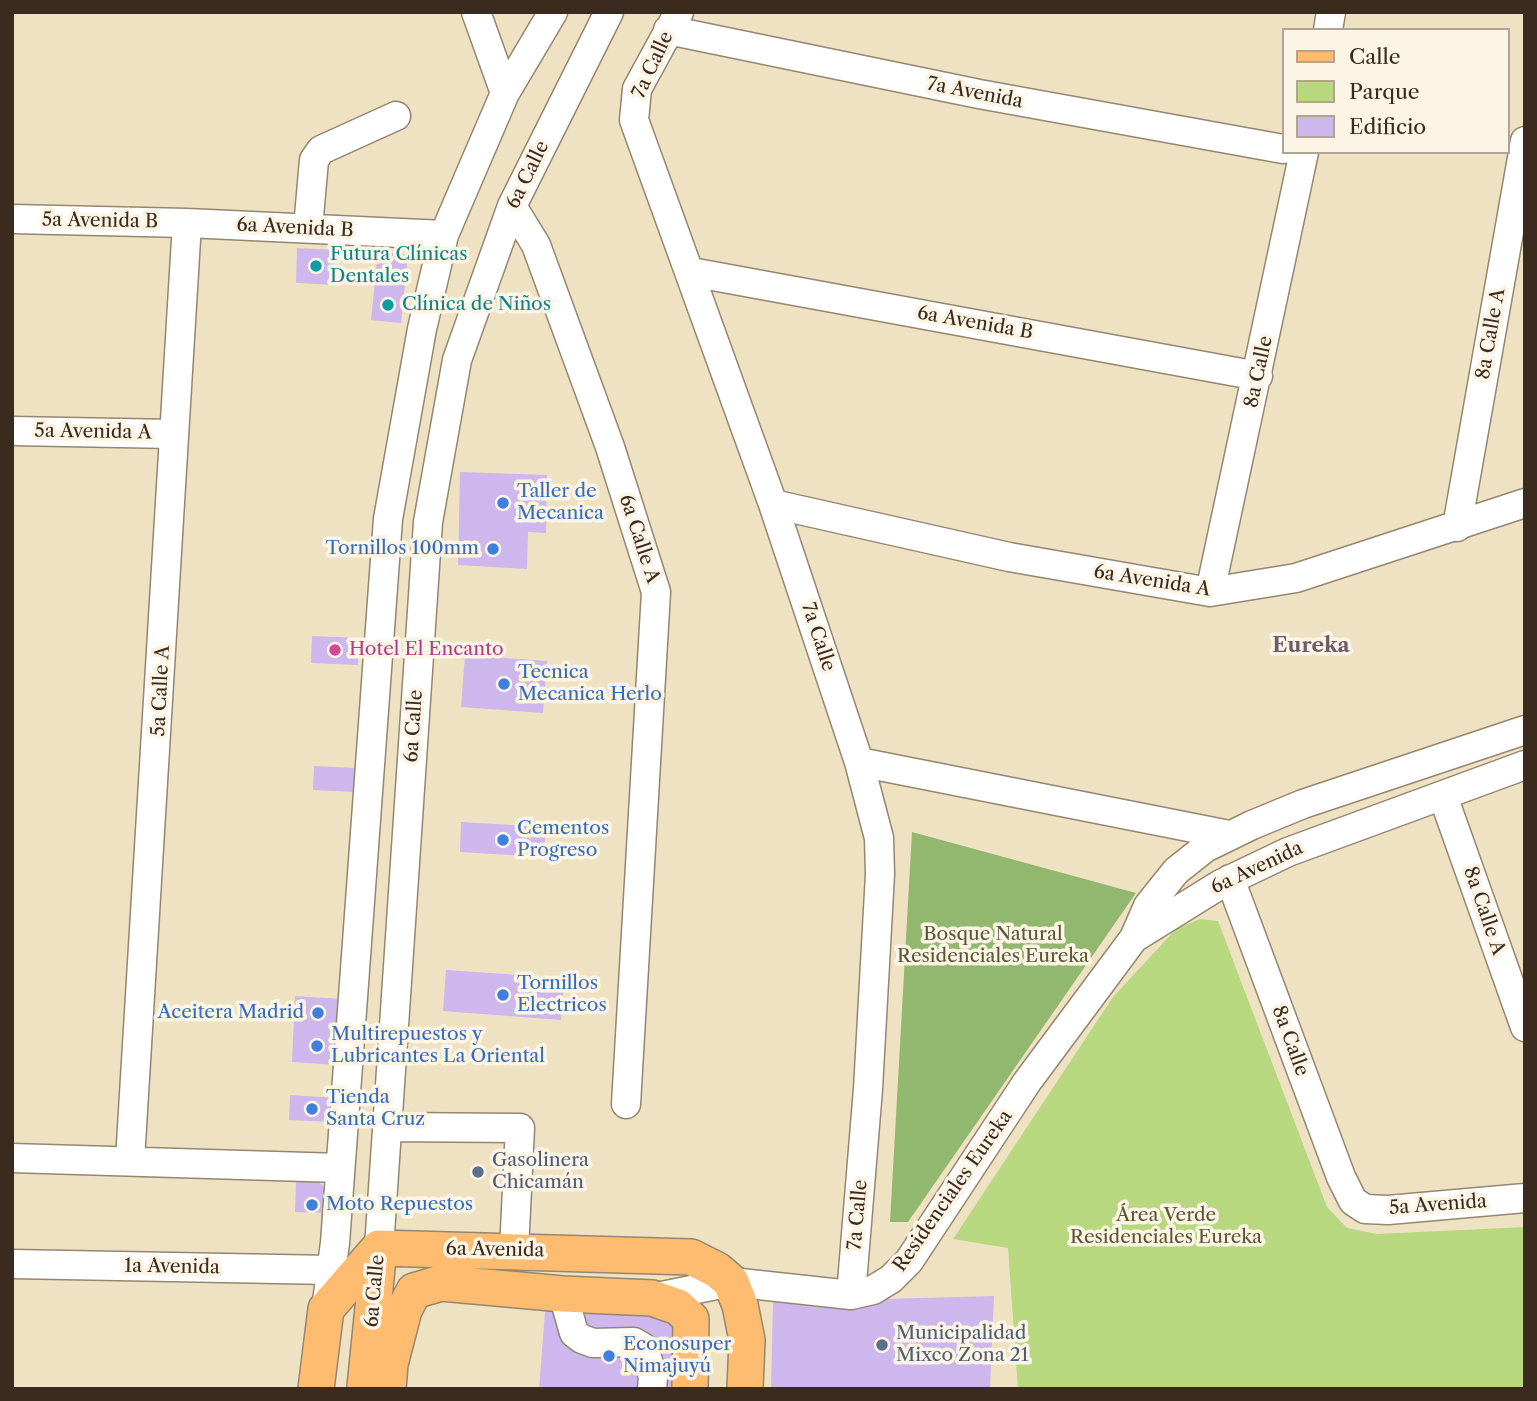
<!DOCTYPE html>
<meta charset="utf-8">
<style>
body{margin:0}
#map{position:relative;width:1537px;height:1401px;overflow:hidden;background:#efe2c3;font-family:"Libre Caslon Text",serif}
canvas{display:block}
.frame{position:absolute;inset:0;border:14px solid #3b2a1e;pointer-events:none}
.legend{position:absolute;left:1282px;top:28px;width:228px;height:126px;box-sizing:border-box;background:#fcf5e5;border:2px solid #afa495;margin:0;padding:9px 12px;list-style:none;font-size:21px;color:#3b2a1e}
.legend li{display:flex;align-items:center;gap:14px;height:35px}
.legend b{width:35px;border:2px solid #afa495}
</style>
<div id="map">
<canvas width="1537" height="1401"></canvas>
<div class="frame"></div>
<ul class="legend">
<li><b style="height:9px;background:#fdbc70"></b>Calle</li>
<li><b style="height:19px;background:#b7d87f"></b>Parque</li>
<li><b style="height:19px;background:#cdb7ec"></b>Edificio</li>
</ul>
</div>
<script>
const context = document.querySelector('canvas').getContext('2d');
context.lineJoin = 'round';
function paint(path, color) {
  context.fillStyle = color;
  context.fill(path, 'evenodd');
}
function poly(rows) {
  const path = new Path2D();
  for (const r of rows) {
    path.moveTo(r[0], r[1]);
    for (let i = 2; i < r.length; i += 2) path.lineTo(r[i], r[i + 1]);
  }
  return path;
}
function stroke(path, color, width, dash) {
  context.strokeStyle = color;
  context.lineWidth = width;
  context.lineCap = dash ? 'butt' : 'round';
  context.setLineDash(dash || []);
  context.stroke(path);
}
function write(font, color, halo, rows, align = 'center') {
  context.font = font + ' "Libre Caslon Text",serif';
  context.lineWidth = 7;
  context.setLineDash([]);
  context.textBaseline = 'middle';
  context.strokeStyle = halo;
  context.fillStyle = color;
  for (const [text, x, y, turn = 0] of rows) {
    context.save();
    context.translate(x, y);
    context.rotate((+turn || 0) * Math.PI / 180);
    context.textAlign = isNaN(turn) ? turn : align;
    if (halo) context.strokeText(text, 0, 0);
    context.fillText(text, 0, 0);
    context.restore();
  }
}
const green = poly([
 [1200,919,1218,921,1327,1207,1347,1228,1377,1234,1525,1227,1525,1389,1018,1389,1008,1248,953,1239,1113,997,1176,929]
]);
const forest = poly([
 [912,832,1136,893,908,1222,890,1222]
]);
const building = poly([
 [297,248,335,250,334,285,296,283],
 [378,251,408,255,401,323,371,320],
 [460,472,547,475,546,533,528,532,527,569,458,565],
 [312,636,359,638,358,665,311,663],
 [465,655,547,661,543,713,461,707],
 [314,766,356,768,355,792,313,790],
 [461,822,546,827,544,857,460,852],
 [446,970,564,978,561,1020,443,1011],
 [295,996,343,999,339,1065,292,1062],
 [290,1095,336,1098,334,1122,289,1120],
 [296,1181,319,1182,325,1188,328,1213,295,1212],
 [994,1296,990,1389,771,1389,773,1302],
 [546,1299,651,1305,678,1322,673,1389,539,1389]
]);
const minor = poly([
 [476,12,505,93],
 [679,12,637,89,634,120,773,504,859,762,879,838,880,874,868,1089,851,1295],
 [668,30,979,94,1283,149],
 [1328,30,1331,12],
 [512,206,536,245,610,447,656,592,626,1104],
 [12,219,187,223,444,235],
 [308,228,314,160,321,150,396,116],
 [691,272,1258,376],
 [12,431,174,434],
 [773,504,1009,557,1210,592,1296,578,1525,503],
 [1457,527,1525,141],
 [1210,592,1304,152],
 [859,762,1229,835],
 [1443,796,1525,1027],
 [1230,879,1341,1177,1353,1201,1365,1209,1388,1210,1525,1198],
 [1134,938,1221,884,1288,852,1525,765],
 [387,1127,520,1128,514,1250],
 [12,1158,340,1168],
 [130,1160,187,223],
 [379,1248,428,522,457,360,512,206,609,12],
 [12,1264,331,1270],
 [563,1294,574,1333,582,1339,593,1343,634,1342,644,1348,653,1377,652,1389],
 [652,1298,731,1282,851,1295,873,1290,891,1279,909,1261,1027,1082,1134,938,1148,906,1176,871,1205,848,1252,825,1303,804,1525,730],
 [326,1309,335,1243,388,519,422,329,444,235,505,93,553,12]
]);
const major = poly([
 [379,1248,691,1257,717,1270,731,1282,740,1305,747,1340,745,1389],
 [365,1387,379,1248],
 [316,1389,326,1309,379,1248],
 [388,1389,390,1364,404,1310,414,1291,441,1283,563,1294,652,1298,678,1307,691,1319,690,1389]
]);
const markers = [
 [316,266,7,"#0f9aa8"],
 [388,305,7,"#0f9aa8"],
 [503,503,7,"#3f7fe0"],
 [493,549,7,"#3f7fe0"],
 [335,650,7,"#d1479c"],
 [504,684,7,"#3f7fe0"],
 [503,840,7,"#3f7fe0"],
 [503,995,7,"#3f7fe0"],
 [318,1013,7,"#3f7fe0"],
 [317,1046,7,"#3f7fe0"],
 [312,1109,7,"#3f7fe0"],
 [478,1172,7,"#5c6f8a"],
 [312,1205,7,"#3f7fe0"],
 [882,1345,7,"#5c6f8a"],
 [609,1356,7,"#3f7fe0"]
];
const streetNames = [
 ["7a Calle",653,65,-65],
 ["7a Avenida",975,93,11],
 ["6a Calle",528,175,-64],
 ["5a Avenida B",100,221,1],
 ["6a Avenida B",295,228,3],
 ["6a Avenida B",975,323,10],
 ["8a Calle A",1491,334,-80],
 ["8a Calle",1259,372,-78],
 ["5a Avenida A",93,432,1],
 ["6a Calle A",639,539,72],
 ["6a Avenida A",1152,581,9],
 ["7a Calle",818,637,72],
 ["5a Calle A",161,691,-87],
 ["6a Calle",414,726,-86],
 ["6a Avenida",1257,868,-25],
 ["8a Calle A",1484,911,71],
 ["8a Calle",1290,1041,70],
 ["Residenciales Eureka",953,1191,-55],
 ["5a Avenida",1438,1205,-4],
 ["7a Calle",858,1215,-85],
 ["6a Avenida",495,1250,1],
 ["1a Avenida",172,1267,1],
 ["6a Calle",375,1291,-85]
];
const cultureNames = [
 ["Futura Clínicas",330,255],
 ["Dentales",330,277],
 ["Clínica de Niños",402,305]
];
const shopNames = [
 ["Taller de",517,492],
 ["Mecanica",517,514],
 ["Tornillos 100mm",479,549,"right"],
 ["Tecnica",518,673],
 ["Mecanica Herlo",518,695],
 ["Cementos",517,829],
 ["Progreso",517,851],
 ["Tornillos",517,984],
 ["Electricos",517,1006],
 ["Aceitera Madrid",304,1013,"right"],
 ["Multirepuestos y",331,1035],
 ["Lubricantes La Oriental",331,1057],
 ["Tienda",326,1098],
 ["Santa Cruz",326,1120],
 ["Moto Repuestos",326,1205],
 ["Econosuper",623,1345],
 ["Nimajuyú",623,1367]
];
const hotelNames = [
 ["Hotel El Encanto",349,650]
];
const parkNames = [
 ["Bosque Natural",993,935],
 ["Residenciales Eureka",993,957],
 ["Área Verde",1166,1216],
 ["Residenciales Eureka",1166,1238]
];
const serviceNames = [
 ["Gasolinera",492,1161],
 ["Chicamán",492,1183],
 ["Municipalidad",896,1334],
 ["Mixco Zona 21",896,1356]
];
const neighbourhoodNames = [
 ["Eureka",1311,646]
];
paint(green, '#b7d87f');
paint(forest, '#91b86e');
paint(building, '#cdb7ec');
stroke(minor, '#958670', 31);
stroke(major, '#958670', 38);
stroke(minor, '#fff', 28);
stroke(major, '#fdbc70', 35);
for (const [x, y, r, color] of markers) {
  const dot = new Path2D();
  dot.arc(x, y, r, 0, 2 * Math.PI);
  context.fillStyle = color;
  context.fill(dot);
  stroke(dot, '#fcf5e5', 2.5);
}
write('19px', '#3b2a1e', '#fcf5e5', streetNames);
write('19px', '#0d838f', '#fcf5e5', cultureNames, 'left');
write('19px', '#366cbe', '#fcf5e5', shopNames, 'left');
write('19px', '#b23c85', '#fcf5e5', hotelNames, 'left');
write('19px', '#5a5636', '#fcf5e5', parkNames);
write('19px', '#4e5e75', '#fcf5e5', serviceNames, 'left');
write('bold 21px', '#6e5b66', '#fcf5e5', neighbourhoodNames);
</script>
